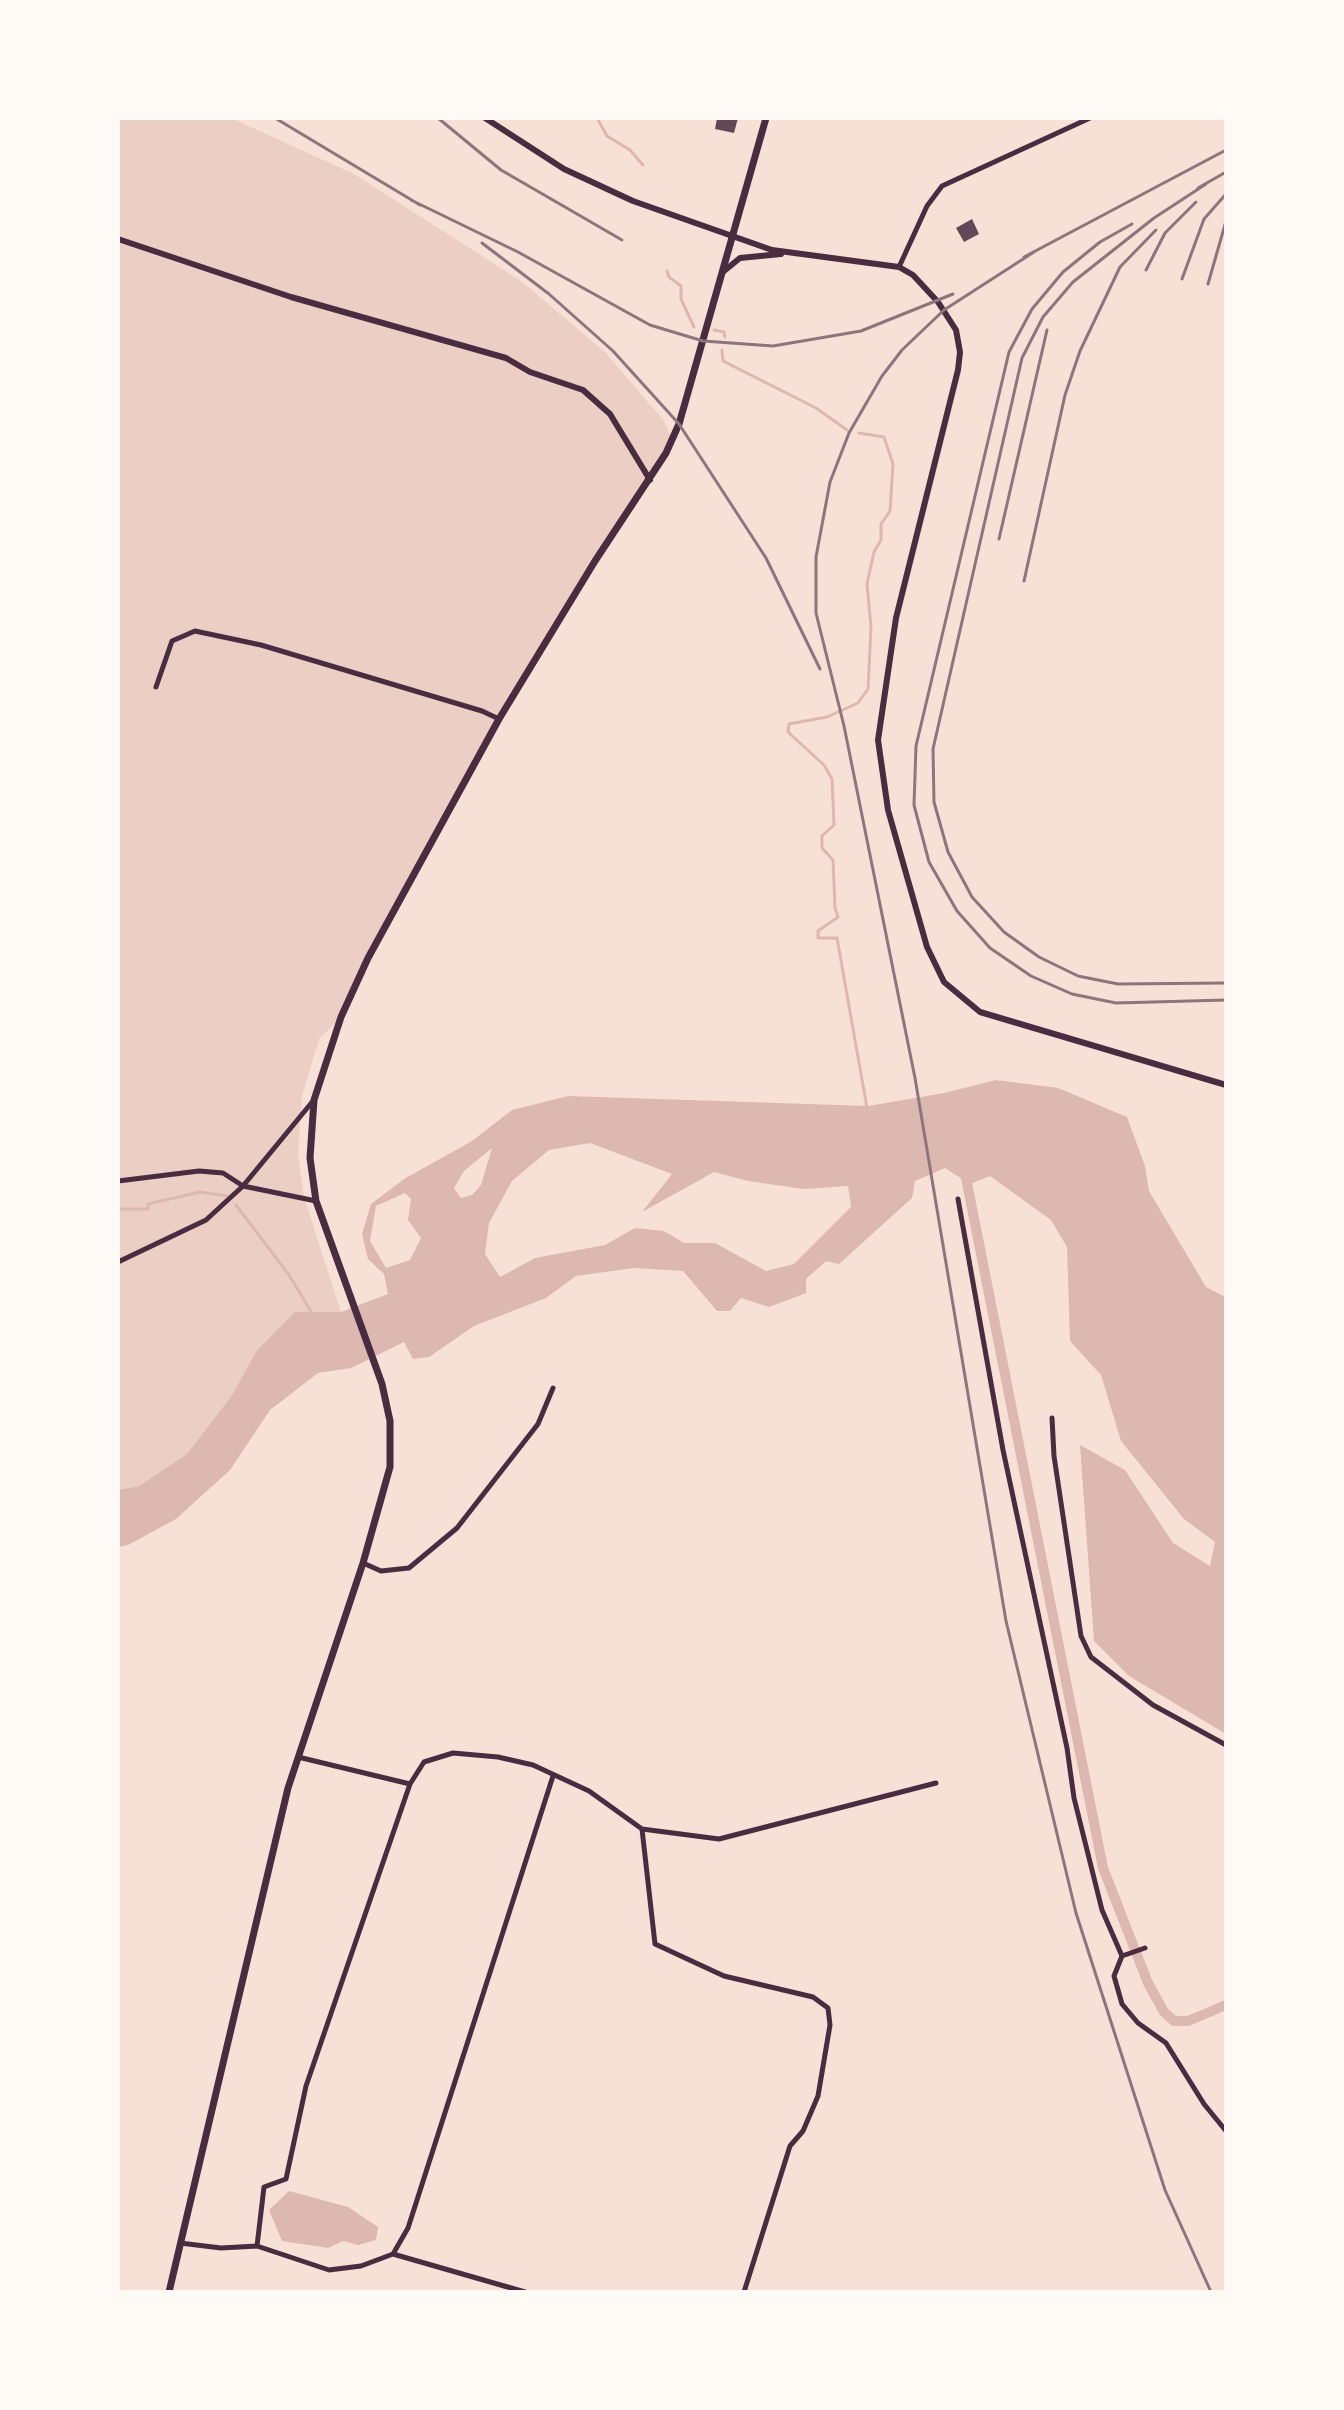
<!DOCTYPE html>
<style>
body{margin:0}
#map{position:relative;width:1344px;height:2410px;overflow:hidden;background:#f7e1d7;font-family:"Fira Sans",sans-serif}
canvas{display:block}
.frame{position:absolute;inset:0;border:120px solid #fffaf5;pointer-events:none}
</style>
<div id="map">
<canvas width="1344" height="2410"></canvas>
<div class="frame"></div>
</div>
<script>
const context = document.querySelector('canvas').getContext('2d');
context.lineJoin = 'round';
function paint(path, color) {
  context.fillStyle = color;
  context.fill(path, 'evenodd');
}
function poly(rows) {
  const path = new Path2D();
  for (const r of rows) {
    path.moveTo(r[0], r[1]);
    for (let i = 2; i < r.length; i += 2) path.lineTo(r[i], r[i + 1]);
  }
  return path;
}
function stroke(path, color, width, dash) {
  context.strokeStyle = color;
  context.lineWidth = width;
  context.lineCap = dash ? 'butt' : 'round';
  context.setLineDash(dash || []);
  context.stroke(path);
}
const green = poly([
 [118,118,231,118,354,174,521,281,605,352,664,421,672,439,499,719,341,1017,319,1039,302,1096,298,1154,304,1197,341,1312,295,1313,257,1350,232,1395,187,1454,139,1486,118,1490]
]);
const water = poly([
 [996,1080,1058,1088,1127,1117,1145,1166,1149,1191,1206,1287,1223,1296,1226,1294,1226,1734,1129,1676,1094,1641,1080,1445,1125,1470,1173,1543,1210,1566,1215,1542,1184,1519,1121,1441,1101,1375,1070,1341,1067,1247,1051,1220,990,1176,970,1184,945,1168,915,1181,912,1198,839,1264,826,1261,806,1279,806,1293,769,1307,741,1298,730,1311,717,1311,683,1271,634,1268,576,1276,546,1298,474,1326,429,1357,413,1359,404,1342,351,1368,318,1373,270,1410,230,1470,176,1519,128,1545,118,1547,118,1490,139,1486,187,1454,232,1395,257,1350,295,1312,341,1312,388,1294,384,1274,368,1259,362,1234,371,1204,404,1179,472,1141,512,1110,568,1096,868,1106,944,1093],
 [590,1143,672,1174,642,1212,714,1172,748,1181,804,1189,848,1186,851,1207,794,1264,766,1271,715,1243,684,1243,664,1231,635,1228,605,1245,535,1258,500,1277,485,1254,489,1223,512,1181,549,1150],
 [492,1148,481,1185,472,1195,461,1198,454,1188,464,1171],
 [405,1193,411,1199,408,1220,421,1238,410,1260,386,1268,370,1241,376,1206],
 [289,2191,348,2207,378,2227,376,2240,358,2245,343,2241,328,2248,282,2241,269,2210]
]);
const stream = poly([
 [597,118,607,136,630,150,643,165],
 [667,271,669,277,681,286,681,299,694,327],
 [714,330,724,332,725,337],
 [722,350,723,361,816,408,847,430],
 [859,433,884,437,893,464,890,511,881,524,881,540,874,552,867,584,871,627,868,689,858,703,827,717,789,724,788,732,824,765,832,779,834,825,822,836,822,848,833,860,835,908,838,917,818,931,818,938,837,938,867,1108],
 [236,1205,289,1275,312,1313],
 [118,1209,148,1209,148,1204,200,1192,227,1196]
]);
const canal = poly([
 [965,1173,1103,1868,1148,1983,1164,2012,1174,2021,1188,2021,1226,2005]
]);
const building = poly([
 [717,118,738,118,734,133,715,129],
 [972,219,979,234,964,242,956,228]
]);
const minor = poly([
 [899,267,927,206,942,186,1090,118],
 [156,687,172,641,195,631,261,645,482,711,499,719],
 [118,1181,199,1171,223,1173,243,1186,316,1201],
 [958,1199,1003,1450,1067,1748,1074,1798,1102,1910,1122,1956],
 [118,1262,206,1220,243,1186,313,1101],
 [1052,1418,1054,1456,1081,1636,1091,1657,1153,1705,1226,1745],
 [363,1563,381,1571,409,1568,457,1528,538,1424,553,1388],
 [298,1757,410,1784],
 [642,1829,655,1944,724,1976,813,1997,828,2008,830,2025,818,2096,803,2131,790,2146,744,2292],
 [1145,1948,1122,1956,1114,1976,1122,2004,1138,2023,1166,2043,1204,2104,1226,2131],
 [180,2243,221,2248,257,2246,329,2270,361,2266,393,2254,525,2292],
 [257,2246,264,2187,286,2179,306,2086,410,1784,424,1762,453,1753,498,1757,533,1765,589,1791,642,1829,719,1839,936,1783],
 [393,2254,408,2228,553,1776]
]);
const tertiary = poly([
 [118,239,291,297,506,358,530,372,583,390,610,414,650,480]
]);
const secondary = poly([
 [485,118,564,169,633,201,772,250,899,267,913,275,938,302,956,330,960,352,958,370,896,618,878,740,888,810,927,947,944,982,980,1012,1226,1085],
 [724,271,740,258,781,254]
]);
const primary = poly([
 [169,2292,288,1788,363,1563,390,1467,390,1421,382,1384,316,1201,310,1158,314,1100,341,1017,368,958,499,719,595,561,666,453,679,424,766,118]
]);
const rail = poly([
 [275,118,420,205],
 [438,118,501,170,622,240],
 [1206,184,1154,218,1073,282,1043,317,1022,358,933,749,934,802,948,852,972,897,1004,932,1039,957,1078,976,1118,984,1226,983],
 [1198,188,1226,172],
 [411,200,518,252,650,325,703,341,773,346,861,331,953,294],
 [1132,224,1100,242,1063,272,1032,309,1009,352,916,746,914,805,929,862,957,911,990,948,1031,976,1072,994,1116,1003,1226,1000],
 [482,243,549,294,613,351,679,424,766,558,820,669],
 [1034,252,944,310,902,350,882,376,849,433,830,482,816,557,816,613,844,726,915,1078,1006,1621,1076,1913,1165,2190,1211,2292],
 [1024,257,1226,150],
 [1146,270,1165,233,1196,202],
 [1182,279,1204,219,1226,194],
 [1208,284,1226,221],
 [999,539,1047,330],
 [1024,581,1065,395,1080,351,1120,267,1156,230]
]);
paint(green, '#ebcfc5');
paint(water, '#dcb8b0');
stroke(stream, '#dcb8b0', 3);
stroke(canal, '#dcb8b0', 10);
paint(building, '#644757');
stroke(minor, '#4a2c40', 5);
stroke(tertiary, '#4a2c40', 6);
stroke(secondary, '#4a2c40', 6);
stroke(primary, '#4a2c40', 7);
stroke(rail, '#8f747c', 3);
</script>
